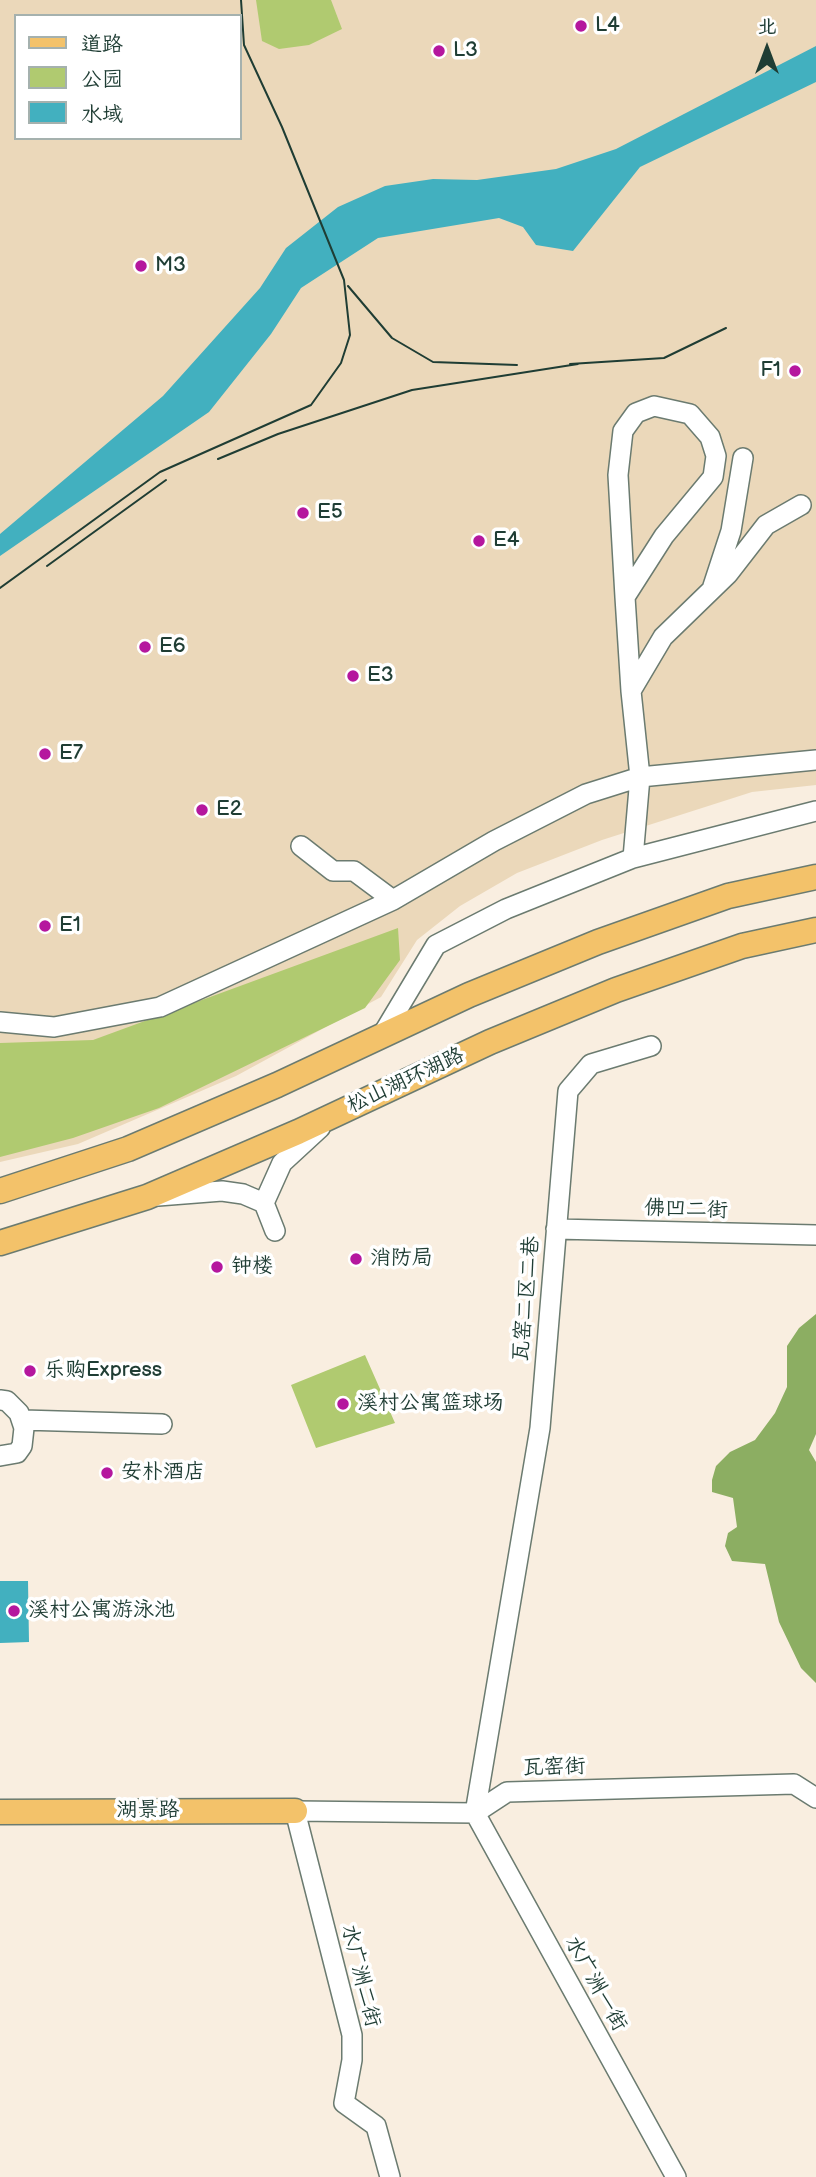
<!DOCTYPE html>
<meta charset="utf-8">
<style>
body{margin:0}
#map{position:relative;width:816px;height:2177px;overflow:hidden;background:#f9eee0;font-family:"Balsamiq Sans","LXGW WenKai TC",sans-serif}
canvas{display:block}
.legend{position:absolute;left:14px;top:14px;width:228px;height:126px;box-sizing:border-box;background:#fff;border:2px solid #a5b1ae;margin:0;padding:9px 12px;list-style:none;font-size:21px;color:#1f3d34}
.legend li{display:flex;align-items:center;gap:14px;height:35px}
.legend b{width:35px;border:2px solid #a5b1ae}
.north{position:absolute;left:732px;top:14px;width:70px;height:70px;-webkit-text-stroke:5px #fff;paint-order:stroke;rotate:0deg;font-size:19px;font-weight:700;line-height:28px;text-align:center;color:#1f3d34}
.north::after{content:'';display:block;margin:auto;width:24px;height:32px;background:#1f3d34;clip-path:polygon(50% 0,100% 100%,50% 72%,0 100%)}
</style>
<div id="map">
<canvas width="816" height="2177"></canvas>
<ul class="legend">
<li><b style="height:9px;background:#f3c26a"></b>道路</li>
<li><b style="height:19px;background:#b0ca70"></b>公园</li>
<li><b style="height:19px;background:#42b0bf"></b>水域</li>
</ul>
<div class="north">北</div>
</div>
<script>
const context = document.querySelector('canvas').getContext('2d');
context.lineJoin = 'round';
function paint(path, color) {
  context.fillStyle = color;
  context.fill(path, 'evenodd');
}
function poly(rows) {
  const path = new Path2D();
  for (const r of rows) {
    path.moveTo(r[0], r[1]);
    for (let i = 2; i < r.length; i += 2) path.lineTo(r[i], r[i + 1]);
  }
  return path;
}
function stroke(path, color, width, dash) {
  context.strokeStyle = color;
  context.lineWidth = width;
  context.lineCap = dash ? 'butt' : 'round';
  context.setLineDash(dash || []);
  context.stroke(path);
}
function write(font, color, halo, rows, align = 'center') {
  context.font = font + ' "Balsamiq Sans","LXGW WenKai TC",sans-serif';
  context.lineWidth = 7;
  context.setLineDash([]);
  context.textBaseline = 'middle';
  context.strokeStyle = halo;
  context.fillStyle = color;
  for (const [text, x, y, turn = 0] of rows) {
    context.save();
    context.translate(x, y);
    context.rotate((+turn || 0) * Math.PI / 180);
    context.textAlign = isNaN(turn) ? turn : align;
    if (halo) context.strokeText(text, 0, 0);
    context.fillText(text, 0, 0);
    context.restore();
  }
}
const built = poly([
 [0,0,816,0,816,785,752,792,602,840,517,873,460,906,417,940,381,997,236,1076,78,1144,0,1162],
 [16,16,240,16,240,138,16,138]
]);
const green = poly([
 [256,0,331,0,342,29,309,45,279,49,262,41],
 [398,928,400,960,365,1008,159,1108,73,1138,0,1157,0,1043,93,1040],
 [365,1355,395,1423,316,1448,291,1385]
]);
const forest = poly([
 [816,1314,816,1434,809,1450,816,1462,816,1683,801,1668,779,1622,765,1564,732,1561,725,1546,728,1533,737,1527,733,1498,712,1492,712,1480,716,1466,730,1452,755,1440,775,1413,787,1387,787,1346,799,1328]
]);
const water = poly([
 [816,46,816,82,640,167,573,251,536,245,523,227,499,218,378,238,301,288,271,334,209,412,0,556,0,534,163,396,260,288,286,248,338,207,385,186,433,179,477,180,556,169,616,149],
 [0,1581,28,1581,29,1642,0,1643]
]);
const minor = poly([
 [713,586,731,531,743,458],
 [631,691,663,637,728,574,766,525,801,505],
 [301,846,333,871,354,871,393,900],
 [633,858,640,777,816,760],
 [0,1022,54,1027,160,1007,393,900,494,841,586,794,640,777,631,691,625,597,618,475,623,431,636,413,654,406,690,414,710,437,716,456,713,477,664,536,625,597],
 [381,1037,436,945,506,909,633,858,816,811],
 [651,1046,591,1064,568,1091,540,1428,475,1813,676,2177],
 [158,1196,222,1191,243,1194,264,1203,275,1231],
 [264,1203,282,1163,320,1128],
 [556,1229,816,1235],
 [0,1400,7,1401,19,1413,24,1428,22,1446,17,1453,0,1456],
 [23,1420,162,1424],
 [390,2177,376,2126,344,2103,352,2060,352,2035,295,1811,475,1813,507,1792,794,1784,816,1798]
]);
const major = poly([
 [0,1191,128,1149,277,1085,469,995,598,942,728,896,816,877],
 [0,1243,147,1197,298,1132,490,1042,616,990,742,946,816,930],
 [0,1812,295,1811]
]);
const tram = poly([
 [348,286,392,338,433,362,517,365],
 [570,364,664,358,726,328],
 [218,459,278,434,412,390,578,364],
 [47,566,166,480],
 [0,588,160,472,311,405,341,363,350,335,344,280,282,127,244,45,241,0]
]);
const markers = [
 [581,26,7,"#b5179e"],
 [439,51,7,"#b5179e"],
 [141,266,7,"#b5179e"],
 [795,371,7,"#b5179e"],
 [303,513,7,"#b5179e"],
 [479,541,7,"#b5179e"],
 [145,647,7,"#b5179e"],
 [353,676,7,"#b5179e"],
 [45,754,7,"#b5179e"],
 [202,810,7,"#b5179e"],
 [45,926,7,"#b5179e"],
 [356,1259,7,"#b5179e"],
 [217,1267,7,"#b5179e"],
 [30,1371,7,"#b5179e"],
 [343,1404,7,"#b5179e"],
 [107,1473,7,"#b5179e"],
 [14,1611,7,"#b5179e"]
];
const poiNames = [
 ["L4",595,26],
 ["L3",453,51],
 ["M3",155,266],
 ["F1",781,371,"right"],
 ["E5",317,513],
 ["E4",493,541],
 ["E6",159,647],
 ["E3",367,676],
 ["E7",59,754],
 ["E2",216,810],
 ["E1",59,926],
 ["消防局",370,1259],
 ["钟楼",231,1267],
 ["乐购Express",44,1371],
 ["溪村公寓篮球场",357,1404],
 ["安朴酒店",121,1473],
 ["溪村公寓游泳池",28,1611]
];
const streetNames = [
 ["松山湖环湖路",406,1081,-25],
 ["佛凹二街",686,1210,2],
 ["瓦窑二区二巷",527,1299,-85],
 ["瓦窑街",554,1768,-2],
 ["湖景路",148,1811],
 ["水广洲二街",360,1976,76],
 ["水广洲一街",595,1984,61]
];
paint(built, '#ebd8ba');
paint(green, '#b0ca70');
paint(forest, '#8cae62');
paint(water, '#42b0bf');
stroke(minor, '#6b7b70', 22);
stroke(major, '#6b7b70', 27);
stroke(minor, '#fff', 19);
stroke(major, '#f3c26a', 24);
stroke(tram, '#1f3d34', 2);
for (const [x, y, r, color] of markers) {
  const dot = new Path2D();
  dot.arc(x, y, r, 0, 2 * Math.PI);
  context.fillStyle = color;
  context.fill(dot);
  stroke(dot, '#fff', 2.5);
}
write('21px', '#1f3d34', '#fff', poiNames, 'left');
write('21px', '#1f3d34', '#fff', streetNames);
</script>
